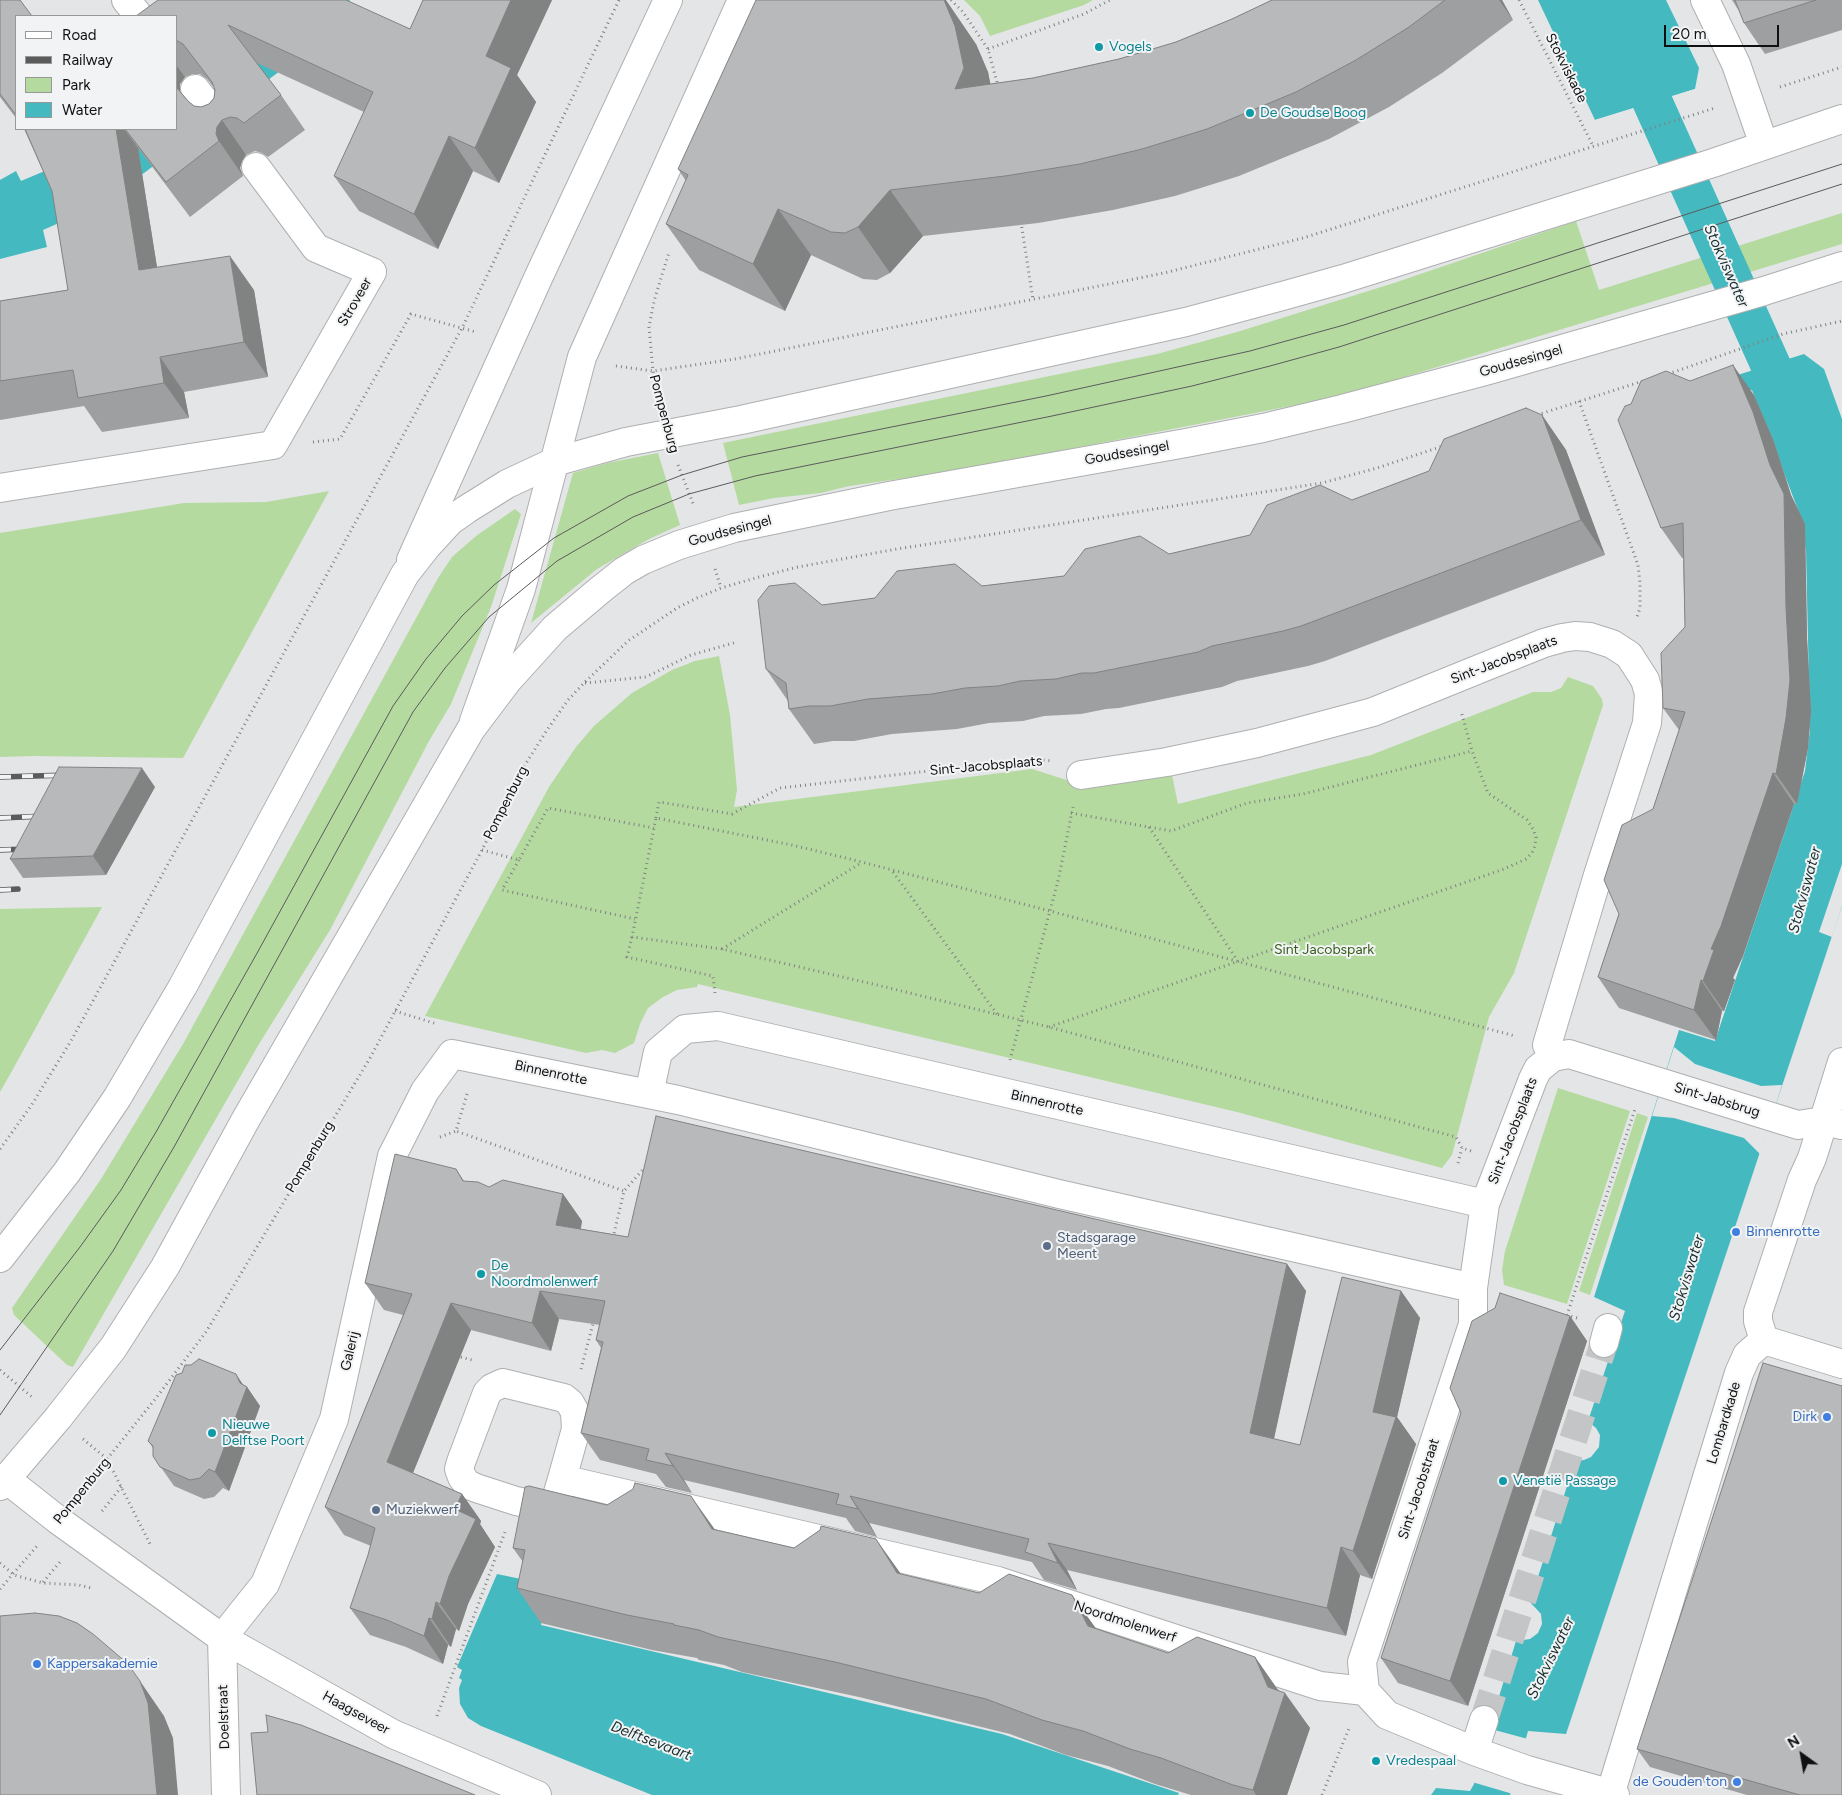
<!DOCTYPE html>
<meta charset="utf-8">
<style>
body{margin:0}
#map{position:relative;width:1842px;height:1795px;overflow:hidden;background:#e4e5e7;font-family:Figtree,sans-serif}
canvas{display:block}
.legend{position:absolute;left:15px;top:15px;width:162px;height:115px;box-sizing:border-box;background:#f2f3f4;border:1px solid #989899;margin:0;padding:6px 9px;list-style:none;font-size:15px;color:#101010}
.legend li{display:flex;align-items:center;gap:10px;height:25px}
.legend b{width:25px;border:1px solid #989899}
.north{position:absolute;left:1777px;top:1730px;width:50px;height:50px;-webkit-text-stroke:4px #f2f3f4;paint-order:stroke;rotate:328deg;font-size:14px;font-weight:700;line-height:20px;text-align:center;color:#101010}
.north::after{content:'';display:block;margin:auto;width:18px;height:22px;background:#101010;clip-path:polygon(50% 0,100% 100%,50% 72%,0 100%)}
.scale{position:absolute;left:1664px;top:25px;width:115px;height:22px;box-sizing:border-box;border:2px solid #101010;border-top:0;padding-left:6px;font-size:15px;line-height:18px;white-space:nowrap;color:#101010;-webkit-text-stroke:4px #f2f3f4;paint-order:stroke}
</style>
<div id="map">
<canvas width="1842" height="1795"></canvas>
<ul class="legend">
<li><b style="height:6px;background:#fff"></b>Road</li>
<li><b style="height:6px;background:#5b5b5c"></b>Railway</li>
<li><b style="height:14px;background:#b4da9f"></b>Park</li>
<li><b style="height:14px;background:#44bac0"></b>Water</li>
</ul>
<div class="north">N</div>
<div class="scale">20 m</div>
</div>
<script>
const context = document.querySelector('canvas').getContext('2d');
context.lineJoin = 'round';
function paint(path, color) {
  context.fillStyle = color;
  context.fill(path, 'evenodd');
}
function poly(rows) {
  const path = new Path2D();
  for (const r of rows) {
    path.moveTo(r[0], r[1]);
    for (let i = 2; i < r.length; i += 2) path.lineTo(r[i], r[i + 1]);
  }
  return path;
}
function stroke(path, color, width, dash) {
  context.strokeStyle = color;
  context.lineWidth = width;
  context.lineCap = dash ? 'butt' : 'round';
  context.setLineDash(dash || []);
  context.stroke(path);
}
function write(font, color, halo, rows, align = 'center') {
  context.font = font + ' Figtree,sans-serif';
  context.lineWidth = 4;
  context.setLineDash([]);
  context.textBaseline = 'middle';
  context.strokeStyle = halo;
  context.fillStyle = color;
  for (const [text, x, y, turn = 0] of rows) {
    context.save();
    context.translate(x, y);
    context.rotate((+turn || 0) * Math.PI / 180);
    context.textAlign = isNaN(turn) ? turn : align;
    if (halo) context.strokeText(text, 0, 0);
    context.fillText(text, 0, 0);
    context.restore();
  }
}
const green = poly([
 [964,0,1093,0,1084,5,990,36,980,16],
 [1842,213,1842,244,1342,396,962,470,849,486,821,493,774,498,739,505,723,443,1157,354,1237,332,1394,283,1576,221,1599,290],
 [658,453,680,525,649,539,597,569,531,623,573,473,607,463],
 [329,491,183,758,33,756,0,757,0,533,184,503,266,502],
 [515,509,521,514,491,607,451,704,429,741,330,930,259,1044,73,1367,67,1365,14,1315,12,1308,101,1179,183,1044,438,578,452,557,476,536],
 [719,656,730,715,737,790,734,807,1032,769,1076,783,1172,775,1178,804,1371,755,1533,692,1551,692,1561,688,1568,677,1593,686,1602,699,1603,705,1514,973,1489,1017,1452,1155,1442,1168,1237,1112,698,984,697,987,677,990,663,997,648,1008,640,1024,634,1043,615,1053,602,1050,586,1053,425,1016,549,787,576,747,594,726,632,693,672,670,695,661],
 [102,907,12,1071,0,1092,0,909],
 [1558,1088,1630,1111,1567,1304,1504,1285,1502,1270,1505,1251],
 [1637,1113,1648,1117,1590,1295,1579,1291]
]);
const water = poly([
 [281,0,350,0,296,67,280,71,140,176,132,191,43,230,47,247,0,259,0,180,16,171,21,181,111,143,176,129,176,117,258,54],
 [1538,0,1666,0,1699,68,1695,89,1595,120],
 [1804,354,1824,369,1842,419,1842,906,1566,1734,1528,1731,1510,1795,1431,1795,1436,1788,1470,1791,1474,1784,1490,1726,1516,1641,1530,1639,1538,1633,1542,1624,1541,1614,1530,1602,1575,1461,1584,1460,1591,1457,1599,1447,1600,1435,1596,1428,1588,1421,1625,1311,1594,1297,1679,1030,1715,1041,1805,771,1810,730,1806,550,1797,507,1752,390,1713,404,1706,385],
 [497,1574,550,1585,541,1625,1002,1734,1179,1793,1178,1795,652,1795,481,1726,468,1718,460,1704,459,1688,462,1680,459,1678,462,1670,457,1667]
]);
const pier = poly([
 [1695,89,1694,92,1597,122,1595,120],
 [1842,864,1842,906,1832,937,1819,932],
 [1674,1047,1695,1064,1761,1086,1782,1085,1760,1154,1744,1138,1674,1118,1652,1116],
 [1487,1728,1528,1739,1513,1794,1472,1782]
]);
const canal = poly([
 [1605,0,1648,92,1793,415]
]);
const minorTunnel = poly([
 [1484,1720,1604,1343]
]);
const path = poly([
 [951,0,963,12,988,49,998,86],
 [1519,0,1593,146],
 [988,49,1084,14,1110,0],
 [1780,87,1842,67],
 [1021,222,1033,300],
 [616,366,653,371,735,359,1164,273,1303,238,1715,108],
 [1668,374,1783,334,1842,321],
 [1579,401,1638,565,1640,583,1640,608,1636,620],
 [660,402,653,371,649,327,654,301,669,252],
 [1537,415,1643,381],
 [313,442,340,439,411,314,476,332],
 [678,465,694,506],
 [715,569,721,588],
 [585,683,646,677,691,655,737,642],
 [1071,813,1171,831,1247,803,1303,794,1472,751],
 [656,818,659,802,732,814,780,788,1034,759,1052,761],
 [1149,827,1237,960],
 [482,850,519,860,548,808,654,828],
 [519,860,502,890,635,919],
 [893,872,997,1014],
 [632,937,627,957,713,976,715,993],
 [722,949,861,863],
 [395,1011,437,1024],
 [1049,1027,1504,869,1526,859,1532,853,1535,846,1536,837,1533,829,1527,820,1488,793,1472,751,1461,711],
 [1010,1060,1058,881,1073,807],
 [467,1094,456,1131,624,1191],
 [440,1137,456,1131],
 [0,1149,31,1106,72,1039,462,328,619,0],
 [1471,1151,1462,1148,1456,1137,1049,1027,877,985,722,949,632,937,656,818,792,845,862,862,1050,911,1515,1036],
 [1458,1163,1462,1148],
 [613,1238,624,1191,646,1166],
 [1577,1318,1567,1315,1635,1109],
 [456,1356,472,1360],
 [581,1369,594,1320],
 [0,1370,32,1397],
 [83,1439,107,1459,150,1544],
 [79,1494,156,1398,206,1332,370,1058,482,850,520,773,547,730,568,700,584,683,628,641,677,608,697,598,721,588,759,577,798,567,897,549,1322,483,1377,468,1443,446],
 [102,1511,122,1486],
 [0,1563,14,1575,43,1583,79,1585,91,1588],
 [43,1582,60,1562],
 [0,1589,37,1546],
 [437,1716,505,1532],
 [1322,1795,1350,1726]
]);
const minor = poly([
 [126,0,139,16],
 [1705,0,1736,64,1764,145],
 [195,89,224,126],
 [0,488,273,445,372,272,316,248,256,167],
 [411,560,539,276,668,0],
 [474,721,521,589,582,357,742,0],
 [1081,775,1167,762,1257,743,1373,712,1494,663,1544,643,1562,638,1575,636,1590,637,1612,644,1629,655,1645,680,1649,694,1647,723,1598,875,1547,1045,1553,1057,1538,1069,1533,1079,1485,1204,1473,1288,1473,1324,1362,1662,1365,1691],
 [1553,1057,1569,1054,1798,1125,1823,1121,1842,1125],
 [649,1094,658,1052,685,1029,718,1026,1485,1204],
 [1764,1340,1758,1321,1758,1312,1802,1180,1812,1158,1842,1062],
 [1764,1340,1842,1364],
 [1604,1343,1608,1328],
 [503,1383,564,1398,570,1403,575,1412,576,1429,562,1479,556,1499,553,1504,546,1507,516,1501,476,1488,467,1484,462,1477,459,1469,461,1462,487,1393,492,1388,503,1383],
 [6,1479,58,1520,222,1638,393,1734,537,1795],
 [562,1479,998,1581,1320,1686,1365,1691,1387,1715,1474,1751,1527,1770,1615,1795],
 [1474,1751,1484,1720],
 [226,1795,222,1638,265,1584,334,1419,392,1156,425,1091,452,1054,678,1100,1059,1194,1473,1288],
 [1610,1795,1739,1373,1747,1355,1764,1340]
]);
const major = poly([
 [0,1258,67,1172,117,1098,183,986,405,574,427,546,450,521,467,509,507,484,554,462,626,442,741,420,1104,340,1186,322,1286,295,1343,279,1713,163,1842,119],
 [0,1486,58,1418,113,1348,165,1267,246,1119,471,729,508,680,555,628,600,590,624,571,643,560,679,545,734,528,889,496,1186,443,1263,428,1342,409,1489,370,1764,291,1842,266]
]);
const tram = poly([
 [0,1350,80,1247,121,1190,156,1132,256,955,393,706,426,659,462,616,494,585,554,538,628,496,682,475,742,457,1046,396,1250,351,1344,325,1842,164],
 [0,1415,113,1251,174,1147,413,712,445,668,489,617,557,561,633,517,689,494,755,476,1052,416,1192,386,1270,366,1339,347,1842,184]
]);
const rail = poly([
 [0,777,69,775],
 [0,818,47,816],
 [0,850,27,849],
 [0,890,18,889]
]);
const wall = poly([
 [0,0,16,16,16,118,0,97],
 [423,0,552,0,517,75,536,102,499,183,473,171,438,249,359,211,334,176,364,112,255,62,281,95,305,130,268,157,262,153,255,151,246,155,242,161,240,168,243,176,190,217,138,148,157,267,254,290,268,377,184,392,189,418,102,432,84,406,0,420,0,301,68,290,52,191,24,129,176,129,176,16,410,29],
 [193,74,200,74,207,79,215,89,214,98,209,104,201,107,194,106,188,101,180,91,180,84,185,77],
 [1272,0,1502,0,1513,20,1442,73,1389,107,1329,139,1239,176,1175,196,1113,210,1038,223,923,236,890,273,877,280,863,279,811,255,785,311,699,270,666,224,686,181,678,169,976,44,988,72,990,84,1033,78,1119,59,1176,42,1232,19],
 [1732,0,1842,0,1842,30,1765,54,1744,23,1739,11],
 [1690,381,1754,395,1774,442,1791,495,1805,524,1807,638,1811,711,1808,748,1797,804,1794,804,1743,956,1733,978,1735,980,1724,1011,1722,1011,1716,1040,1619,1008,1598,977,1679,730,1663,708,1685,627,1683,558,1682,558,1661,528,1631,404],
 [1542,415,1566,450,1605,555,1325,661,1308,666,1237,681,1222,687,1119,708,1106,709,1081,714,1044,716,1023,721,989,723,957,729,892,734,854,741,833,741,814,744,789,709,788,701,766,669,822,605,1064,576,1169,554,1250,535,1352,500,1429,471],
 [155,787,106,875,23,878,10,859],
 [456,1169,464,1181,489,1187,563,1194,582,1221,581,1229,628,1237,1287,1264,1306,1291,1274,1439,1300,1445,1401,1291,1420,1318,1397,1417,1416,1444,1372,1579,1360,1575,1346,1636,1067,1570,1077,1590,1044,1580,1032,1562,869,1523,877,1537,855,1531,846,1518,684,1480,692,1493,666,1487,656,1474,600,1460,581,1433,601,1348,596,1340,600,1325,559,1319,551,1351,471,1330,413,1473,462,1494,481,1521,480,1524,495,1547,468,1604,459,1631,456,1629,451,1647,448,1645,443,1664,406,1647,370,1635,350,1608,368,1555,371,1546,344,1535,325,1507,403,1315,384,1310,365,1283],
 [1570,1316,1587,1341,1468,1706,1398,1683,1381,1658],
 [244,1385,247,1387,260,1406,229,1491,223,1488,214,1497,204,1499,174,1486,153,1456,153,1448,148,1441],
 [607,1505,715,1530,979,1593,1072,1595,1096,1629,1168,1653,1255,1657,1279,1691,1310,1728,1287,1795,1191,1795,1155,1784,1108,1766,1066,1755,1010,1734,859,1697,742,1672,724,1665,699,1660,697,1658,652,1650,541,1623,517,1588,523,1562,513,1548],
 [1637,1749,1842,1795,1747,1795,1650,1767]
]);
const shadedWall = poly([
 [511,0,552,0,517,75,536,102,499,183,475,148,486,56],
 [944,0,946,0,976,44,988,72,997,115,955,89],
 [1499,0,1502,0,1513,20],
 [176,65,185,77,180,84,180,91,176,89],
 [222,120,246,155,242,161,240,168,243,176,219,141,216,134,217,127],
 [116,129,124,129,138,148,163,305,139,270],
 [449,136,473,171,438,249,414,214],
 [890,190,923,236,890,273,858,227],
 [778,209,811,255,785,311,753,264],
 [230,256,254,290,268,377,244,342],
 [160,357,184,392,189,418,164,383],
 [1733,365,1754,395,1774,442,1791,495,1805,524,1807,638,1811,711,1808,748,1797,804,1776,774],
 [1542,415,1566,450,1605,555,1581,520],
 [142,768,155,787,106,875,93,856],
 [1773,773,1794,804,1743,956,1733,978,1735,980,1724,1011,1703,981,1711,949],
 [1701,980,1722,1011,1716,1040,1694,1010],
 [563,1194,582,1221,575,1253,556,1225],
 [1287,1264,1306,1291,1269,1461,1250,1433],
 [540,1291,559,1319,551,1351,532,1323],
 [1401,1291,1420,1318,1397,1417,1416,1444,1372,1579,1353,1551,1373,1412],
 [451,1303,471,1330,406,1490,387,1462],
 [1570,1316,1587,1341,1468,1706,1450,1681],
 [236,1374,246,1389,247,1387,260,1406,229,1491,215,1472,240,1383],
 [665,1453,684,1480,692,1493,673,1466],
 [462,1494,481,1521,480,1524,495,1547,468,1604,459,1631,440,1604,449,1576,455,1509],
 [691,1496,716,1531,712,1529],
 [850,1496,869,1523,877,1537,858,1509],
 [876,1539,901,1574,897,1573],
 [1048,1543,1067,1570,1077,1590,1058,1563],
 [1341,1547,1360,1575,1346,1636,1327,1608],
 [1072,1595,1097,1630,1088,1626],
 [436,1602,456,1629,451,1647,432,1619],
 [429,1618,448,1645,443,1664,424,1636],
 [1255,1657,1279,1692,1285,1693,1310,1728,1287,1795,1256,1795,1253,1790,1268,1687],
 [140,1681,164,1716,173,1738,178,1795,157,1795]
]);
const building = poly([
 [0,0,20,0,32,16,16,16,16,115,0,94,0,0],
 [158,0,346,0,410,29,423,0,511,0,486,56,511,68,475,148,449,136,414,214,334,176,373,92,228,25,281,95,244,123,237,118,230,117,222,120,217,127,216,134,219,141,166,182,125,129,176,129,176,87,188,101,194,106,201,107,209,104,214,98,215,90,212,82,183,44,176,40,176,16,136,16,158,0],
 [756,0,944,0,955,26,964,68,955,89,1033,78,1119,59,1176,42,1232,19,1272,0,1445,0,1409,27,1356,60,1296,92,1207,129,1142,149,1080,164,1005,176,890,190,858,227,845,233,831,232,778,209,753,264,666,224,688,175,678,169,756,0],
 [1735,0,1816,0,1744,23,1735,0],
 [25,129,116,129,139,270,230,256,244,342,160,357,164,383,78,398,73,370,0,381,0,301,68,290,52,191,25,129],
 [1733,365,1753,412,1770,465,1784,494,1786,608,1790,680,1786,718,1776,774,1773,773,1721,926,1711,949,1714,950,1703,981,1701,980,1694,1010,1598,977,1619,914,1604,880,1622,825,1653,809,1685,712,1663,708,1661,653,1685,627,1683,523,1661,528,1618,420,1625,406,1631,404,1641,381,1666,371,1690,381,1733,365],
 [1526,408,1542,415,1581,520,1301,626,1283,631,1212,646,1198,652,1094,673,1082,673,1056,679,1020,681,998,686,965,688,932,694,868,699,830,706,809,706,789,709,786,683,766,669,758,600,769,586,795,583,822,605,875,598,897,571,955,564,982,586,1064,576,1085,549,1140,536,1169,554,1250,535,1267,505,1320,485,1352,500,1429,471,1444,439,1526,408],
 [59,767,142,768,93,856,10,859,59,767],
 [656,1116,1287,1264,1250,1433,1300,1445,1342,1277,1401,1291,1373,1412,1396,1417,1353,1551,1341,1547,1327,1608,1048,1543,1058,1563,1025,1552,1029,1539,850,1496,858,1509,836,1504,839,1494,665,1453,673,1466,646,1460,649,1449,581,1433,603,1342,596,1340,605,1301,540,1291,532,1323,451,1303,387,1462,462,1494,455,1509,476,1519,449,1576,440,1604,436,1602,432,1619,429,1618,424,1636,387,1620,350,1608,368,1555,375,1528,325,1507,412,1294,365,1283,395,1154,456,1169,463,1181,478,1182,489,1187,503,1180,563,1194,556,1225,628,1237,656,1116],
 [1500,1293,1570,1316,1450,1681,1381,1658,1461,1413,1450,1388,1472,1321,1495,1308,1500,1293],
 [199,1359,236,1374,240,1383,247,1387,215,1472,209,1469,200,1478,190,1480,160,1467,153,1456,153,1446,148,1441,176,1375,182,1373,185,1365,191,1365,199,1359],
 [1763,1363,1842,1386,1842,1795,1800,1795,1637,1749,1763,1363],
 [635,1483,691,1496,712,1529,794,1548,820,1530,821,1526,876,1539,897,1573,979,1593,1009,1574,1072,1595,1088,1626,1168,1653,1197,1637,1255,1657,1268,1687,1285,1693,1253,1790,1233,1785,1161,1758,1130,1749,1083,1731,1042,1720,986,1699,835,1662,718,1637,699,1630,674,1625,674,1624,627,1615,517,1588,525,1550,513,1548,525,1487,529,1486,607,1505,633,1489,635,1483],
 [35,1613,59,1616,77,1623,93,1634,127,1663,140,1681,148,1703,157,1795,0,1795,0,1616,35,1613],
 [266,1715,301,1725,475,1795,257,1795,251,1733,268,1732,266,1715]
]);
const markers = [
 [1099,47,5,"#0f9aa8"],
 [1250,113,5,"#0f9aa8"],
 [1736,1232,5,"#3f7fe0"],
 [1047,1246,5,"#5c6f8a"],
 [481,1274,5,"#0f9aa8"],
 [1827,1417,5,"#3f7fe0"],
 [212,1433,5,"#0f9aa8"],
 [1503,1481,5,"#0f9aa8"],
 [376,1510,5,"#5c6f8a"],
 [37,1664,5,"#3f7fe0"],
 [1376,1761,5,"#0f9aa8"],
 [1737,1782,5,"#3f7fe0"]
];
const cultureNames = [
 ["Vogels",1109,47],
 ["De Goudse Boog",1260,113],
 ["De",491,1266],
 ["Noordmolenwerf",491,1282],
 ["Nieuwe",222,1425],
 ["Delftse Poort",222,1441],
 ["Venetië Passage",1513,1481],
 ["Vredespaal",1386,1761]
];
const streetNames = [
 ["Stokviskade",1566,68,63],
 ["Stroveer",355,302,-60],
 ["Goudsesingel",1521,361,-16],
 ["Pompenburg",664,414,75],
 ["Goudsesingel",1127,453,-10],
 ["Goudsesingel",730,531,-15],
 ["Sint-Jacobsplaats",1504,660,-21],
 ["Sint-Jacobsplaats",986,766,-5],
 ["Pompenburg",506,803,-63],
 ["Binnenrotte",551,1073,12],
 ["Sint-Jabsbrug",1717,1100,17],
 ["Binnenrotte",1047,1103,13],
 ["Sint-Jacobsplaats",1513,1131,-69],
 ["Pompenburg",310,1157,-59],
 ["Galerij",350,1351,-77],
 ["Lombardkade",1724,1423,-73],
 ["Sint-Jacobstraat",1419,1489,-72],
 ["Pompenburg",82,1491,-51],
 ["Noordmolenwerf",1125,1622,18],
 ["Haagseveer",356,1713,29],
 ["Doelstraat",224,1717,-92]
];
const parkNames = [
 ["Sint Jacobspark",1324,950]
];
const shopNames = [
 ["Binnenrotte",1746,1232],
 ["Dirk",1817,1417,"right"],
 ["Kappersakademie",47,1664],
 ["de Gouden ton",1727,1782,"right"]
];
const serviceNames = [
 ["Stadsgarage",1057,1238],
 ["Meent",1057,1254],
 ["Muziekwerf",386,1510]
];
const waterNames = [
 ["Stokviswater",1726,266,66],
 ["Stokviswater",1805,890,-75],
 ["Stokviswater",1687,1278,-73],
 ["Stokviswater",1551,1658,-64],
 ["Delftsevaart",651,1741,21]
];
paint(green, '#b4da9f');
paint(water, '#44bac0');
paint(pier, '#e4e5e7');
stroke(canal, '#44bac0', 40);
stroke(minorTunnel, '#c4c5c7', 28, [28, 14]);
stroke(minor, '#aeafb0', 30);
stroke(major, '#aeafb0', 30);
stroke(path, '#808182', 3, [1, 4]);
stroke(minor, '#fff', 28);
stroke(major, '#fff', 28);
stroke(tram, '#5b5b5c', 1);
stroke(rail, '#5b5b5c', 5.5);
stroke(rail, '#f2f3f4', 4, [11]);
paint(wall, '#9e9fa0');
paint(shadedWall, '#818282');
paint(building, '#b8b9ba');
stroke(building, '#818282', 1);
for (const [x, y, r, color] of markers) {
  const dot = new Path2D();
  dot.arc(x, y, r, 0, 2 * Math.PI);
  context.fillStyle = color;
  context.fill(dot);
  stroke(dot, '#f2f3f4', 2);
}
write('14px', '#0d838f', '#f2f3f4', cultureNames, 'left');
write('14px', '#101010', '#f2f3f4', streetNames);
write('14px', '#355c18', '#f2f3f4', parkNames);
write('14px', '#366cbe', '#f2f3f4', shopNames, 'left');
write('14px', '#4e5e75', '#f2f3f4', serviceNames, 'left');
write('italic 15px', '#182d2e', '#f2f3f4', waterNames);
</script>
